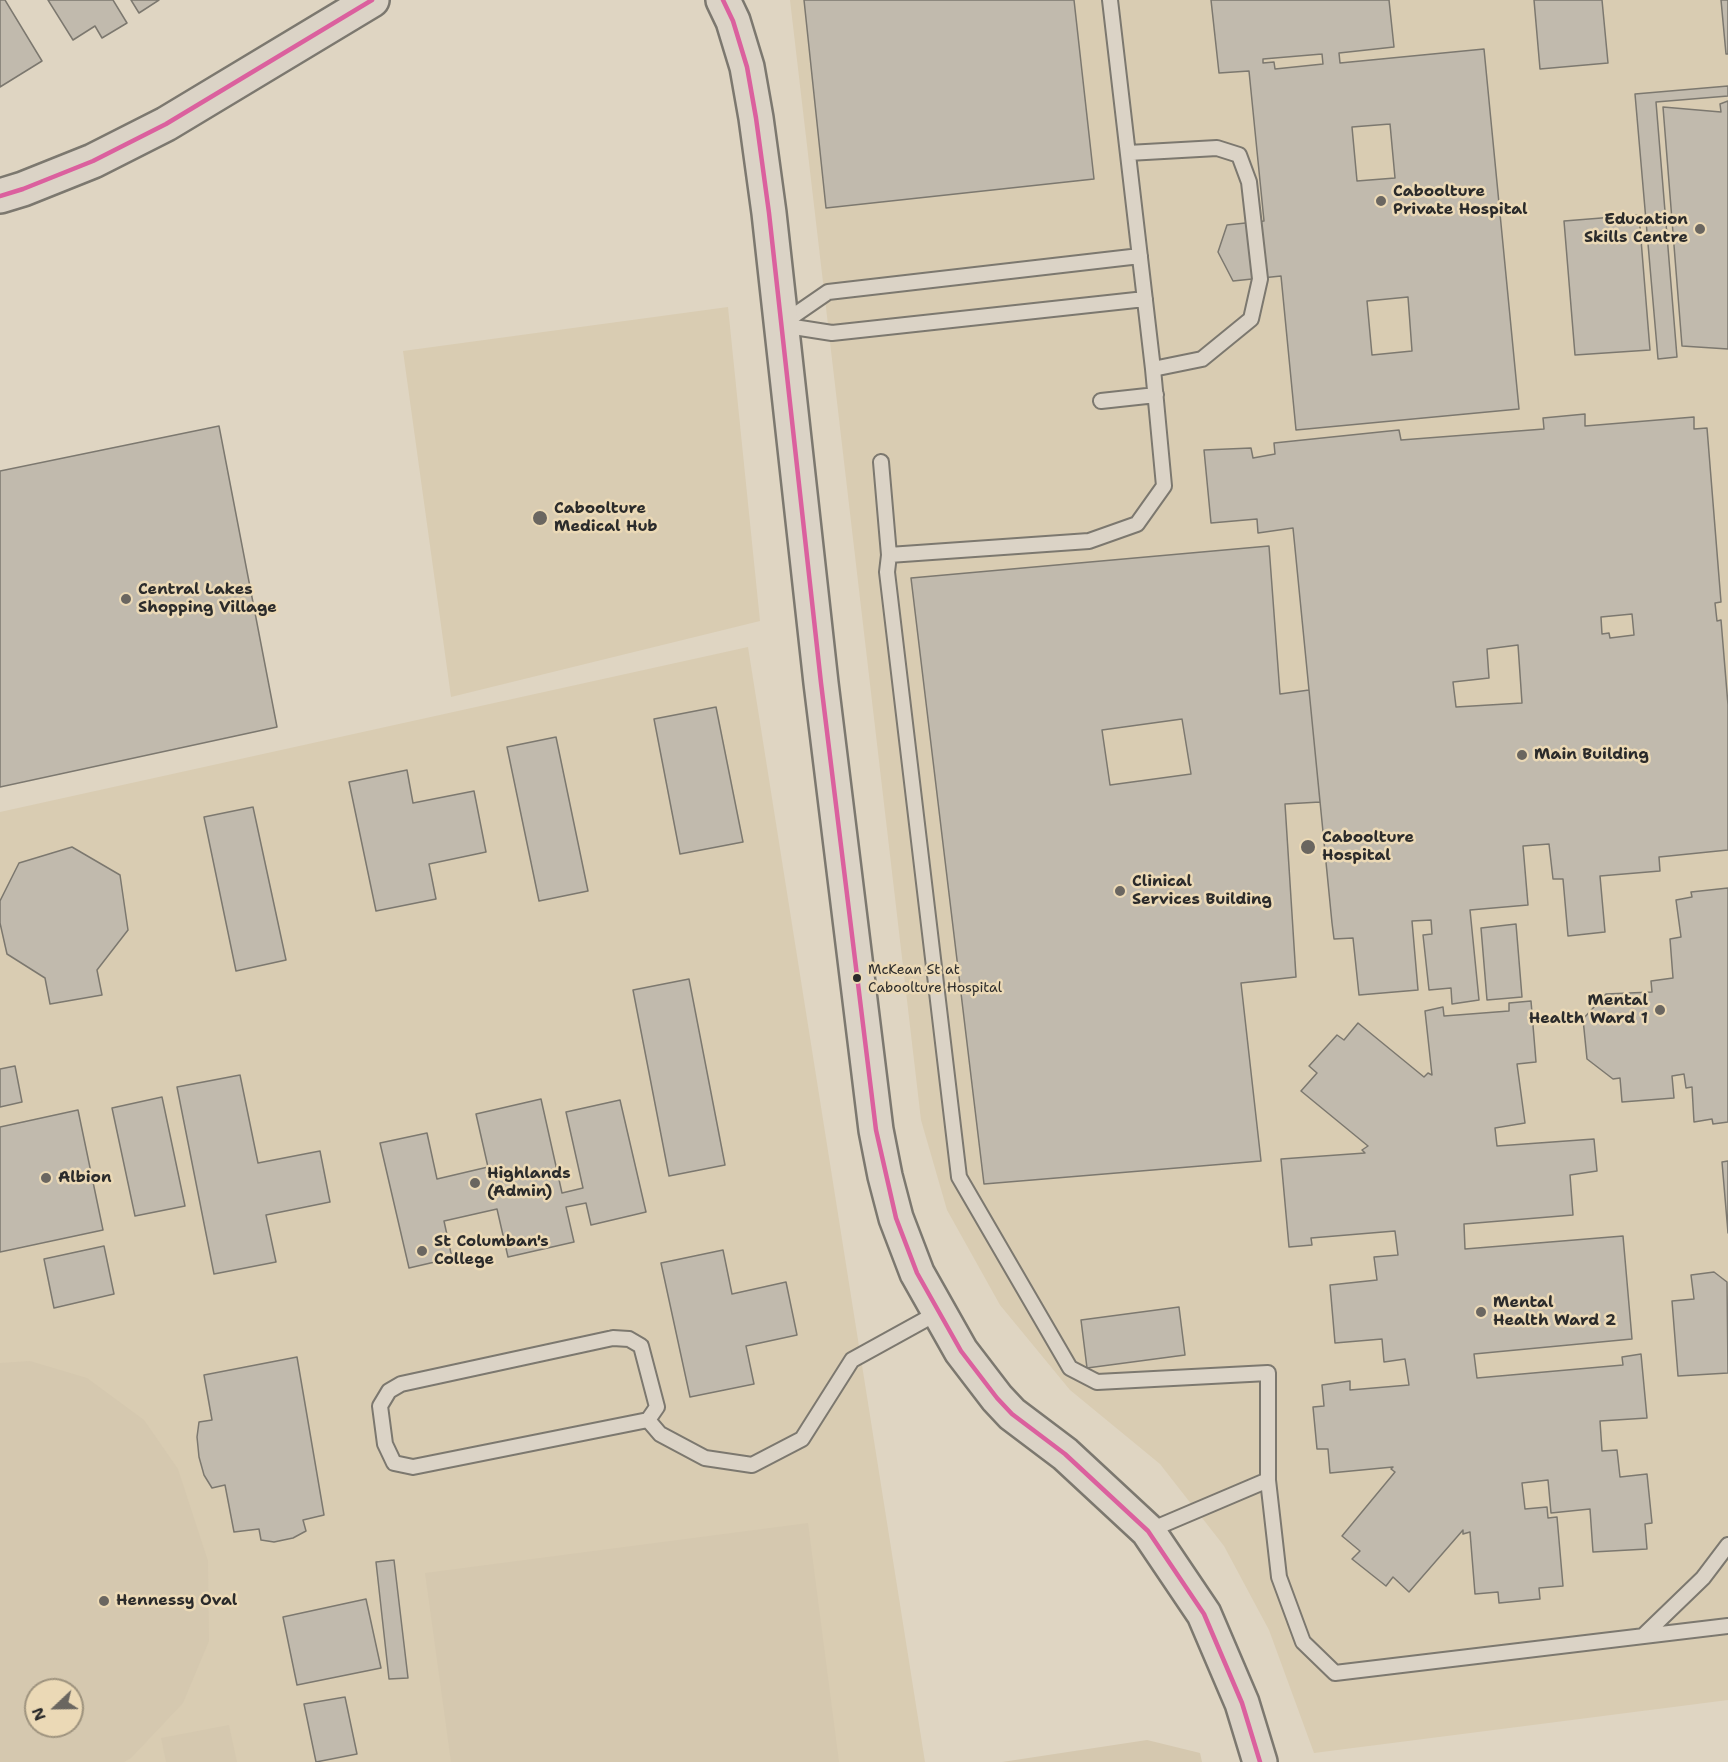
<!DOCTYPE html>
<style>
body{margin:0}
#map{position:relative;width:1728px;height:1762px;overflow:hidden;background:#dfd5c2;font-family:"Shantell Sans",sans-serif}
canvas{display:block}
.north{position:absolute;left:24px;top:1678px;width:60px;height:60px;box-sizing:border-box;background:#ebd9b6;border:2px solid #9e937e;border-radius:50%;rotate:248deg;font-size:16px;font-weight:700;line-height:24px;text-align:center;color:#2b2b2b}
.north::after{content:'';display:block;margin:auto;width:21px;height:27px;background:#6a6660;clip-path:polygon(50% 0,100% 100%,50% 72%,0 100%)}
</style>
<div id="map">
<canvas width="1728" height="1762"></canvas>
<div class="north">N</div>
</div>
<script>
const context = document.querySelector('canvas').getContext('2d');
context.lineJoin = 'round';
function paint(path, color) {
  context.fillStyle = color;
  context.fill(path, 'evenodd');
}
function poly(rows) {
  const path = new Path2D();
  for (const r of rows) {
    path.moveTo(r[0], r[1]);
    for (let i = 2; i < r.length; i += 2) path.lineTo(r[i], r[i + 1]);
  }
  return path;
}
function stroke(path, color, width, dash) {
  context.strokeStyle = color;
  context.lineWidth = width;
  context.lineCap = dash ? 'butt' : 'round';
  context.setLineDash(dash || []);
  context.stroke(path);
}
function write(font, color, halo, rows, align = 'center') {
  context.font = font + ' "Shantell Sans",sans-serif';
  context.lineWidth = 5;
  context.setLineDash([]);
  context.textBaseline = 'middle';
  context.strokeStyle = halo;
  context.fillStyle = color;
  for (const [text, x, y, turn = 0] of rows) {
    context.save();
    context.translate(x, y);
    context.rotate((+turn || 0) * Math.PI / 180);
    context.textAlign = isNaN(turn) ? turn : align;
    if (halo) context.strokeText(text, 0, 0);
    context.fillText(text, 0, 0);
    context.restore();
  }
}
const built = poly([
 [790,0,1728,0,1728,1700,1314,1753,1269,1630,1224,1546,1160,1464,1070,1390,1000,1305,947,1210,921,1120],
 [728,307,760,621,451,697,403,351],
 [748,647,925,1762,0,1762,0,812],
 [36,1690,72,1690,72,1726,36,1726]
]);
const green = poly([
 [30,1361,87,1378,144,1420,178,1469,208,1561,209,1641,183,1703,131,1758,124,1762,0,1762,0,1363],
 [36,1690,72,1690,72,1726,36,1726],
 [808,1523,839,1762,451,1762,425,1573],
 [229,1725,237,1762,166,1762,161,1738],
 [1147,1740,1200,1753,1202,1762,1002,1762]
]);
const building = poly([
 [0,0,5,0,42,61,0,87,0,0],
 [48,0,113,0,127,23,102,38,95,26,73,40,48,0],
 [131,0,159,0,139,13,131,0],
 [804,0,1074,0,1094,179,826,208,804,0],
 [1211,0,1389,0,1394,47,1339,53,1340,63,1484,49,1519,409,1296,430,1281,276,1233,281,1218,252,1227,225,1264,221,1249,71,1219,73,1211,0],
 [1322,54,1323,64,1275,69,1274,62,1263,63,1263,59,1322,54],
 [1390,124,1395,178,1357,181,1352,127,1390,124],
 [1408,297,1412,351,1372,355,1367,301,1408,297],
 [1534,0,1602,0,1608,63,1540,69,1534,0],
 [1721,0,1728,0,1728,54,1726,54,1721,0],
 [1728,86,1728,96,1656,102,1677,357,1658,359,1635,94,1728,86],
 [1728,101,1728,349,1682,346,1663,107,1721,112,1720,104,1728,101],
 [1639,215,1650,350,1575,355,1564,221,1639,215],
 [1585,414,1585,426,1694,417,1694,429,1707,428,1721,602,1715,603,1717,621,1721,620,1728,705,1728,850,1659,857,1660,871,1600,876,1605,932,1568,936,1563,879,1553,879,1549,844,1523,846,1528,905,1470,910,1479,1000,1452,1004,1451,988,1429,990,1423,935,1432,934,1431,920,1412,921,1418,990,1359,995,1353,938,1334,939,1332,923,1293,528,1258,533,1257,519,1211,523,1204,450,1251,448,1253,458,1275,454,1274,443,1399,430,1401,440,1544,429,1543,418,1585,414],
 [1632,614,1634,635,1610,638,1609,633,1602,634,1601,617,1632,614],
 [1518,645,1522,703,1456,707,1453,682,1489,678,1487,649,1518,645],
 [219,426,277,727,0,787,0,471,219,426],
 [1269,546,1280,694,1309,690,1320,802,1285,804,1296,977,1241,983,1261,1161,984,1184,911,578,1269,546],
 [1182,719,1191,774,1110,785,1102,730,1182,719],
 [716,707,743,842,680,854,654,719,716,707],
 [556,737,588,891,539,901,507,747,556,737],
 [407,770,413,803,474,791,486,852,429,864,436,899,376,911,349,782,407,770],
 [253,807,286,960,236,971,204,817,253,807],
 [72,847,120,875,128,930,97,970,102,995,50,1004,45,978,7,954,0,923,0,901,19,863,72,847],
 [1728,888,1728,1122,1713,1124,1712,1119,1694,1122,1692,1087,1686,1088,1684,1074,1672,1076,1674,1098,1622,1102,1620,1078,1613,1079,1587,1059,1583,1019,1606,994,1652,992,1651,981,1673,978,1670,939,1681,937,1676,900,1692,897,1691,892,1728,888],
 [1516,924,1522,997,1487,1000,1481,928,1516,924],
 [689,979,725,1165,669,1176,633,990,689,979],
 [1531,1001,1536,1062,1517,1064,1525,1123,1495,1128,1497,1146,1594,1139,1597,1171,1570,1175,1573,1215,1464,1224,1465,1249,1623,1236,1632,1339,1474,1354,1477,1378,1623,1365,1622,1357,1641,1354,1647,1418,1600,1421,1602,1451,1617,1450,1620,1477,1647,1474,1652,1523,1645,1524,1647,1549,1593,1552,1590,1509,1551,1513,1548,1480,1522,1483,1525,1509,1547,1507,1548,1518,1557,1517,1563,1586,1539,1588,1540,1599,1499,1603,1498,1592,1475,1594,1470,1532,1463,1534,1463,1530,1409,1592,1393,1577,1386,1586,1352,1559,1360,1551,1342,1536,1395,1472,1391,1469,1393,1467,1330,1473,1328,1449,1317,1449,1313,1407,1324,1406,1322,1385,1350,1381,1350,1390,1409,1385,1405,1359,1384,1362,1382,1339,1335,1343,1330,1285,1377,1280,1374,1257,1398,1255,1395,1231,1311,1238,1312,1245,1289,1247,1281,1159,1365,1153,1362,1150,1368,1146,1301,1091,1317,1073,1309,1066,1337,1035,1344,1040,1358,1023,1424,1077,1428,1073,1432,1075,1425,1011,1443,1007,1444,1016,1509,1011,1509,1003,1531,1001],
 [15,1066,22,1102,0,1107,0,1069,15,1066],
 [240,1075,258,1163,320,1151,330,1202,266,1215,276,1262,214,1274,177,1087,240,1075],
 [162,1097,185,1206,135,1216,112,1108,162,1097],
 [541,1099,562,1193,583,1188,566,1112,620,1100,646,1212,591,1225,586,1203,566,1207,574,1242,508,1257,497,1209,444,1221,452,1258,409,1268,380,1143,427,1133,437,1179,488,1167,476,1114,541,1099],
 [78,1110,103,1230,0,1252,0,1127,78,1110],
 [1728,1161,1728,1233,1722,1162,1728,1161],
 [104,1246,114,1294,54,1308,44,1259,104,1246],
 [723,1250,732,1294,786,1282,797,1335,746,1346,754,1384,690,1397,661,1263,723,1250],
 [1714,1272,1727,1282,1728,1373,1678,1376,1672,1301,1694,1299,1691,1275,1714,1272],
 [1179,1307,1185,1355,1087,1368,1081,1320,1179,1307],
 [297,1357,324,1515,303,1520,306,1531,293,1538,274,1542,261,1540,259,1529,234,1532,225,1485,212,1488,204,1475,199,1457,197,1437,199,1422,212,1420,204,1375,297,1357],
 [394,1560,408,1678,389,1679,376,1562,394,1560],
 [366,1599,381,1668,297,1685,283,1617,366,1599],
 [345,1697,357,1754,316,1762,304,1704,345,1697]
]);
const service = poly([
 [1110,0,1153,369,1164,486,1137,524,1089,541,889,555,887,572,959,1177,1070,1368,1097,1382,1268,1373,1268,1480,1279,1577,1303,1642,1335,1673,1728,1626],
 [1128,153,1217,148,1239,155,1249,182,1260,279,1251,319,1202,359,1153,369],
 [783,323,828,292,1140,256],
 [781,325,832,333,1145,299],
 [1101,401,1156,395],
 [881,462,889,555],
 [613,1338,629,1339,641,1346,657,1407,648,1420,413,1467,394,1463,385,1444,380,1406,389,1391,401,1384,613,1338],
 [648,1420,660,1434,705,1458,752,1465,802,1439,852,1360,939,1312],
 [1148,1531,1268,1480],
 [1644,1635,1703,1578,1728,1545]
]);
const secondary = poly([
 [723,0,733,21,747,67,756,118,769,213,821,683,876,1130,885,1176,896,1218,917,1273,961,1351,997,1398,1012,1414,1065,1454,1148,1531,1204,1614,1242,1703,1260,1762],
 [0,196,23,189,93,161,166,124,372,0]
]);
const bus1 = poly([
 [723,0,733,21,747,67,756,118,769,213,821,683,876,1130,896,1218,917,1273,961,1351,997,1398,1012,1414,1065,1454,1148,1531,1204,1614,1242,1703,1260,1762],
 [0,196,23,189,93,161,166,124,372,0]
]);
const markers = [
 [1381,201,6,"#6a6660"],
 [1700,229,6,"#6a6660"],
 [540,518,8,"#6a6660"],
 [126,599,6,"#6a6660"],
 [1522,755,6,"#6a6660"],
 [1308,847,8,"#6a6660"],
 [1120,891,6,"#6a6660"],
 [857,978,5,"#2b2b2b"],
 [1660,1010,6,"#6a6660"],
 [46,1178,6,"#6a6660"],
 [475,1183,6,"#6a6660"],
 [422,1251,6,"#6a6660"],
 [1481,1312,6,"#6a6660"],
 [104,1601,6,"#6a6660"]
];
const busNames = [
 ["McKean St at",868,970],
 ["Caboolture Hospital",868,988]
];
const poiNames = [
 ["Caboolture",1393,192],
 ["Private Hospital",1393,210],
 ["Education",1688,220,"right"],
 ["Skills Centre",1688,238,"right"],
 ["Caboolture",554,509],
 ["Medical Hub",554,527],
 ["Central Lakes",138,590],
 ["Shopping Village",138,608],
 ["Main Building",1534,755],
 ["Caboolture",1322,838],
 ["Hospital",1322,856],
 ["Clinical",1132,882],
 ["Services Building",1132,900],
 ["Mental",1648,1001,"right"],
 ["Health Ward 1",1648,1019,"right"],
 ["Highlands",487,1174],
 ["(Admin)",487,1192],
 ["Albion",58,1178],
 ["St Columban's",434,1242],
 ["College",434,1260],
 ["Mental",1493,1303],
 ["Health Ward 2",1493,1321],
 ["Hennessy Oval",116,1601]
];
paint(built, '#d9ccb2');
paint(green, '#d5c8af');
paint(building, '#c1baad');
stroke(building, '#7c786f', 1.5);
stroke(service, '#7c786f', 18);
stroke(secondary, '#7c786f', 38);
stroke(service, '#dbd3c6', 14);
stroke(secondary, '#dbd3c6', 33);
stroke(bus1, '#db609e', 4.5);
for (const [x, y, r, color] of markers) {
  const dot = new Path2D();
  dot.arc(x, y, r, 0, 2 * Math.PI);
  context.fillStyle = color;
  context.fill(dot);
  stroke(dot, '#ebd9b6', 2);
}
write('14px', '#2b2b2b', '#ebd9b6', busNames, 'left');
write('bold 16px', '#2b2b2b', '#ebd9b6', poiNames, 'left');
</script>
